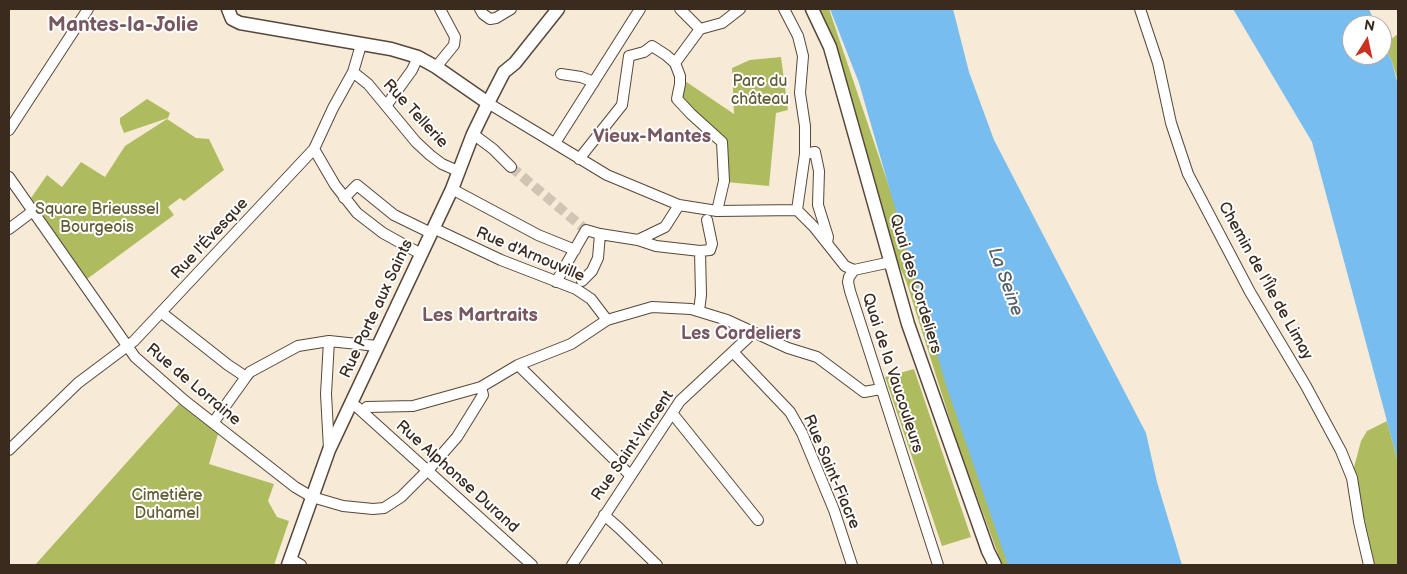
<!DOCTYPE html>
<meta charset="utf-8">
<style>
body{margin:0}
#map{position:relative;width:1407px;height:574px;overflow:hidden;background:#f7ebd7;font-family:"Balsamiq Sans",sans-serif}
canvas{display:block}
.frame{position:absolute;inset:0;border:10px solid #3b2a1e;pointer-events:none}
.north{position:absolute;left:1342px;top:15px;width:50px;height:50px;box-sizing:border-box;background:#fff;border:1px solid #b1aaa5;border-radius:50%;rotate:10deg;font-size:14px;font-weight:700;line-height:20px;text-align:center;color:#3b2a1e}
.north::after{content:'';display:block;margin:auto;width:18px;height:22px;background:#c8321e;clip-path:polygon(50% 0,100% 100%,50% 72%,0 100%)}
</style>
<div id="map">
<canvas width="1407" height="574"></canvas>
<div class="frame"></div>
<div class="north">N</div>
</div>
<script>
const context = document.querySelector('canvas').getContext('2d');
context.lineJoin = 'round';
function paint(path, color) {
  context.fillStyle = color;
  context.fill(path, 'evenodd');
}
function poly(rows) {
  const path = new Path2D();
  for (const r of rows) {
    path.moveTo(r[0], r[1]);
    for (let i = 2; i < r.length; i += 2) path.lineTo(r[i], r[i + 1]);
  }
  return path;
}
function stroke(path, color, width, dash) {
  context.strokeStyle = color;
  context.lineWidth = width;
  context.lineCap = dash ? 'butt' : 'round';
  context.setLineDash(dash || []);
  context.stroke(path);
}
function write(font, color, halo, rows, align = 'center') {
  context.font = font + ' "Balsamiq Sans",sans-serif';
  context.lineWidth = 4;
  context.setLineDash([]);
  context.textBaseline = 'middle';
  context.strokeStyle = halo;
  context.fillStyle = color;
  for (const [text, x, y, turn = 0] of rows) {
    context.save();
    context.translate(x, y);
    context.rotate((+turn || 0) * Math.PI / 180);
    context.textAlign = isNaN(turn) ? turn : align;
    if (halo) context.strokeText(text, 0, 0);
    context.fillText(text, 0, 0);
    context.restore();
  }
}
const green = poly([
 [819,9,829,9,1017,565,1002,565,957,442,906,281,895,256],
 [1398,34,1398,81,1392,62,1384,44],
 [781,57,788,110,776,113,769,186,726,182,726,139,682,100,685,81,734,114,732,68,750,60],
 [147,99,170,113,168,118,124,133,120,123,120,118],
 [167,119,196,138,209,139,224,170,184,201,180,198,168,207,174,215,87,279,31,198,47,175,62,187,81,162,105,177,125,146],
 [914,369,971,537,942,546,885,377],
 [179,404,218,434,209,464,274,484,268,501,277,517,289,521,274,565,35,565],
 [1387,421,1398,462,1398,565,1373,565,1353,471,1361,441,1367,431]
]);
const water = poly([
 [830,9,953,9,969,72,994,140,1146,433,1157,482,1182,565,1008,565,946,385,859,83],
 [1233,9,1369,9,1376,25,1352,25,1352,55,1382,55,1382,40,1392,62,1398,85,1398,462,1312,142]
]);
const minorTunnel = poly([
 [511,167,586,230]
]);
const minor = poly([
 [480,9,483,14,490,19,496,18,511,9],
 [680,9,700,29],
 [784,9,798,36,803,56,800,93,805,126,805,154,797,210],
 [1140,9,1158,63,1171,123,1188,174,1250,292,1306,386,1341,451,1352,478,1359,522,1369,565],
 [700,29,722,23,740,9],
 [675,63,700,29],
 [436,67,454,45,455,37,440,9],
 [353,72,368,84,416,142,430,155,442,164,458,171],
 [561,74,581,77,594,82],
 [488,103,607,175,679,205,717,211,797,210],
 [386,106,412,70,418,57],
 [9,130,88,9],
 [473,134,493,149,511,167],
 [555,143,640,9],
 [314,149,335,185,357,213,383,233,421,254],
 [805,154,815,152,819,171,818,205,828,237,827,243],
 [579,159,622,105,629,56,644,52,652,46,666,55,675,63,680,76,680,84,677,99,691,114,722,142,724,181,717,211],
 [9,177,135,357,185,401,295,487,312,497,343,506,373,509,384,508,401,497,430,468,457,437,483,395,481,387],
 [452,189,538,235,575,250],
 [344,198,357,185,394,215,431,233],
 [797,210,814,227,845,266,854,270],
 [433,228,501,260,576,289,591,299,607,320],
 [9,229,33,211],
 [638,240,656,246,700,251,710,250,712,244,707,220],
 [854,270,849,277,848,282,850,291,938,565],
 [854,270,891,262],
 [582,281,592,271,598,258,600,234],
 [556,282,586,230,600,234,638,240,665,227,679,205],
 [699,311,701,295,700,251],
 [162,313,228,365,246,377,250,372,298,346,329,341,377,346],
 [329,341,326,394,329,449],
 [733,352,790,412,802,433,834,510,852,565],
 [518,365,630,475],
 [357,407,532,565],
 [362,411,367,407,413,406,481,387,518,365,571,344,607,320,652,307,691,309,727,320,788,348,817,357,864,392,881,389],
 [672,413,758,520],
 [213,423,246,377],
 [9,450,78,383,134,341,314,149,333,108,353,72,361,45],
 [604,515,619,528,657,565],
 [291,559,301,565],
 [572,565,680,401,753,333]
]);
const major = poly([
 [228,9,232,19,240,23,391,49,418,57,436,67,488,103],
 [812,9,830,47,908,324,988,551,995,565],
 [288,565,329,450,452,189,473,134,488,103,504,72,515,63,558,9]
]);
const parkNames = [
 ["Parc du",760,82],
 ["château",760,100],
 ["Square Brieussel",97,210],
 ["Bourgeois",97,228],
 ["Cimetière",167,496],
 ["Duhamel",167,514]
];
const streetNames = [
 ["Rue Tellerie",415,114,47],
 ["Rue l'Évesque",210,239,-47],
 ["Rue d'Arnouville",530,255,23],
 ["Chemin de l'Île de Limay",1265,281,61],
 ["Quai des Cordeliers",915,284,73],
 ["Rue Porte aux Saints",377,309,-65],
 ["Quai de la Vaucouleurs",892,373,72],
 ["Rue de Lorraine",193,385,40],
 ["Rue Saint-Vincent",633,446,-55],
 ["Rue Saint-Fiacre",831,472,67],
 ["Rue Alphonse Durand",457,477,42]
];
const waterNames = [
 ["La Seine",1005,282,70]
];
const neighbourhoodNames = [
 ["Les Cordeliers",741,334]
];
const quarterNames = [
 ["Vieux-Mantes",652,137],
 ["Les Martraits",480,316]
];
const districtNames = [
 ["Mantes-la-Jolie",123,26]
];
paint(green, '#aebc5f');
paint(water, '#78bdef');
stroke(minorTunnel, '#d1c4b2', 10, [10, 5]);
stroke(minor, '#57473a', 12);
stroke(major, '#57473a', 15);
stroke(minor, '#fff', 10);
stroke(major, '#fff', 12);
write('16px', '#635d35', '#fff', parkNames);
write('16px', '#3b2a1e', '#fff', streetNames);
write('italic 18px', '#505d67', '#fff', waterNames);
write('bold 18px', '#785860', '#fff', neighbourhoodNames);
write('bold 19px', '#785860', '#fff', quarterNames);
write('bold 21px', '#785860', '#fff', districtNames);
</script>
